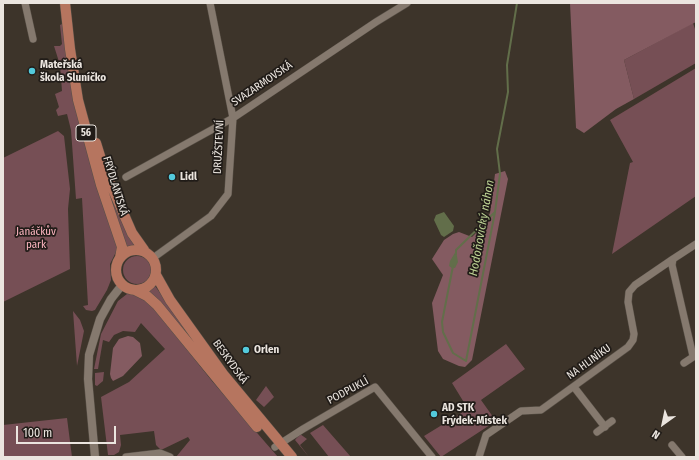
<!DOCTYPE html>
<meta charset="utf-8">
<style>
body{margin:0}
#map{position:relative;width:699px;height:460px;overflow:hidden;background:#3d342a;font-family:"Fira Sans Condensed",sans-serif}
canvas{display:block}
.frame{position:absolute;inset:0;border:4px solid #ebe5df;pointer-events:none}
.north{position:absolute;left:643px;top:404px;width:40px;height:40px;-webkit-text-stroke:3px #211c18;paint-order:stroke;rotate:213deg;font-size:11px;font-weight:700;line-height:16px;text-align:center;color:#ebe5df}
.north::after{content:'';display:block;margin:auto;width:14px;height:18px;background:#ebe5df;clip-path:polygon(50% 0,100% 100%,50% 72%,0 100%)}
.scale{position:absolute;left:16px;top:426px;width:100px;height:18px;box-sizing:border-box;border:2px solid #ebe5df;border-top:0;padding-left:5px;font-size:12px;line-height:14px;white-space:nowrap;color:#ebe5df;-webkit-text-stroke:3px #211c18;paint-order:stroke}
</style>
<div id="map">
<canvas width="699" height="460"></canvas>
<div class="frame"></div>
<div class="north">N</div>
<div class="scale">100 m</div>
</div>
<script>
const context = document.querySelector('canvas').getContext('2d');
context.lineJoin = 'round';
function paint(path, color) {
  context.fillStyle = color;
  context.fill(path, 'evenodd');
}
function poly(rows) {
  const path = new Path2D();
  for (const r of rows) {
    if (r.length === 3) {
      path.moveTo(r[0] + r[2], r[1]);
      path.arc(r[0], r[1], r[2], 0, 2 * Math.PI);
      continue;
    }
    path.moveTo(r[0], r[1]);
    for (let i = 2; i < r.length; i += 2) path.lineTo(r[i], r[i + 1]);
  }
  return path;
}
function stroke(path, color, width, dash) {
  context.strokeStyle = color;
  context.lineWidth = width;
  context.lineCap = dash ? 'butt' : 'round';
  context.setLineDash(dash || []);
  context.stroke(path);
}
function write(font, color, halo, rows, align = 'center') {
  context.font = font + ' "Fira Sans Condensed",sans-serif';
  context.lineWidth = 3.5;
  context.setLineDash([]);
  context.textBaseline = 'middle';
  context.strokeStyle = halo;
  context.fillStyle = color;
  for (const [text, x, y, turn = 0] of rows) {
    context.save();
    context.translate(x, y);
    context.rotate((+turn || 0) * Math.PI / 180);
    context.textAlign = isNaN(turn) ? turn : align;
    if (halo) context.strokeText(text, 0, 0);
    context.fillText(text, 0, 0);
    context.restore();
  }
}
const green = poly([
 [693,23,696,32,696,63,634,99,624,60],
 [62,24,72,88,118,248,110,264,111,280,107,290,95,310,92,311,86,310,83,306,88,305,82,198,76,199,71,130,67,114,58,116,56,110,59,107,55,94,62,91,60,65,54,46,60,46,62,44,60,25],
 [696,68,696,196,612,254,630,163,633,162,610,120],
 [58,131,64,136,70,189,68,209,70,269,3,302,3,158],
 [108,186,134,245,126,247,106,187],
 [137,270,14],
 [155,286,186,328,182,330,148,292],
 [127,294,133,294,141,297,153,307,212,381,278,457,176,457,190,440,188,437,161,450,156,445,154,431,120,435,121,445,119,452,114,455,108,455,101,397,129,382,165,349,141,323,135,332,123,331,114,335,109,342,103,340,98,369,94,369,101,334,118,301],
 [73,311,80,320,84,331,77,366],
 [506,344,525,369,481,400,496,421,441,457,424,436,468,409,452,383],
 [104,372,103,381,97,386,95,385,95,373],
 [266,386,274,397,264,407,256,400],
 [67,418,72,457,3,457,3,425],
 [323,425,351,457,329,457,310,433],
 [300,434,307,439,300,445,309,457,295,440]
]);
const forest = poly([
 [570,3,696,3,696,22,624,60,634,99,616,109,584,133,576,128],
 [505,171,508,179,472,360,465,367,459,366,443,359,438,351,432,303,443,275,432,259,444,240,453,234,459,232,472,237,476,233,490,213,495,174],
 [128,336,133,337,140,343,142,356,123,376,113,381,111,378,110,374,113,348,119,339]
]);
const water = poly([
 [444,212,454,226,453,231,444,237,441,235,434,220,436,215],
 [456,251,458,262,455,268,452,268,449,266,450,261]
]);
const stream = poly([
 [456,254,456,250,495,212],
 [453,266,442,322,443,332,453,353,466,361,495,212,500,174,497,149,508,92,507,65,517,3]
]);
const minor = poly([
 [25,3,33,39],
 [126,177,233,118,376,22,407,3],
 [153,258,211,216,228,194,233,118,210,3],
 [693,356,672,265,673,259,696,244],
 [684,363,696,355],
 [574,387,605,427],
 [597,432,612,421],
 [672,445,682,457],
 [275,447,303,429,375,387,432,457],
 [126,457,160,453,170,457],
 [479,457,486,435,521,411,541,410,628,347,633,340,634,334,628,302,629,292,635,285,673,259]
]);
const tertiary = poly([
 [95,457,88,379,89,355,100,319,111,299,122,285]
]);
const primary = poly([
 [65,3,70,49,78,100,101,185,122,247,120,258],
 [96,143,104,169,132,233,144,250],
 [136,270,20],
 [156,275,170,300,223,374,292,457],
 [135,290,147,296,157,305,257,427]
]);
const markers = [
 [32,71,4,"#53cadc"],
 [172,177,4,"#53cadc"],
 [246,350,4,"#53cadc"],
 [434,414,4,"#53cadc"]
];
const shields = [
 [86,133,20]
];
const shieldNames = [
 ["56",86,133]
];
const poiNames = [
 ["Mateřská",40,65],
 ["škola Sluníčko",40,78],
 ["Lidl",180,177],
 ["Orlen",254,350],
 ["AD STK",442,408],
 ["Frýdek-Místek",442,421]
];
const streetNames = [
 ["SVAZARMOVSKÁ",262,84,-34],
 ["DRUŽSTEVNÍ",219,147,-87],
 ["FRÝDLANTSKÁ",115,186,73],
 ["BESKYDSKÁ",230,362,54],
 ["NA HLINÍKU",589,362,-36],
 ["PODPUKLÍ",348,391,-28]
];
const parkNames = [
 ["Janáčkův",36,232],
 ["park",36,245]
];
const waterNames = [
 ["Hodoňovický náhon",482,228,-80]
];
paint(green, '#764f55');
paint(forest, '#845b61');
paint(water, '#626e4a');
stroke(stream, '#626e4a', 2);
stroke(minor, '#585047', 8);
stroke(tertiary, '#585047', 9);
stroke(primary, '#585047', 11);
stroke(minor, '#85796e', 7);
stroke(tertiary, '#85796e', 8);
stroke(primary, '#b6755f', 10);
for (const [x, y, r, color] of markers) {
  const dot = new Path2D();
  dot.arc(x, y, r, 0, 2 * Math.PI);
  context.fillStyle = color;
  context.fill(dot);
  stroke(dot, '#211c18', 1.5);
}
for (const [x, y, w] of shields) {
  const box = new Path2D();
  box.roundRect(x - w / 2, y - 8, w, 16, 3);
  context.fillStyle = '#211c18';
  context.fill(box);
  stroke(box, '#ebe5df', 1);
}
write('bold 10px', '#ebe5df', null, shieldNames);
write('bold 11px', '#ebe5df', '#211c18', poiNames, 'left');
write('11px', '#ebe5df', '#211c18', streetNames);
write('11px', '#feb6c1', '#211c18', parkNames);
write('italic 12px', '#bcd193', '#211c18', waterNames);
</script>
